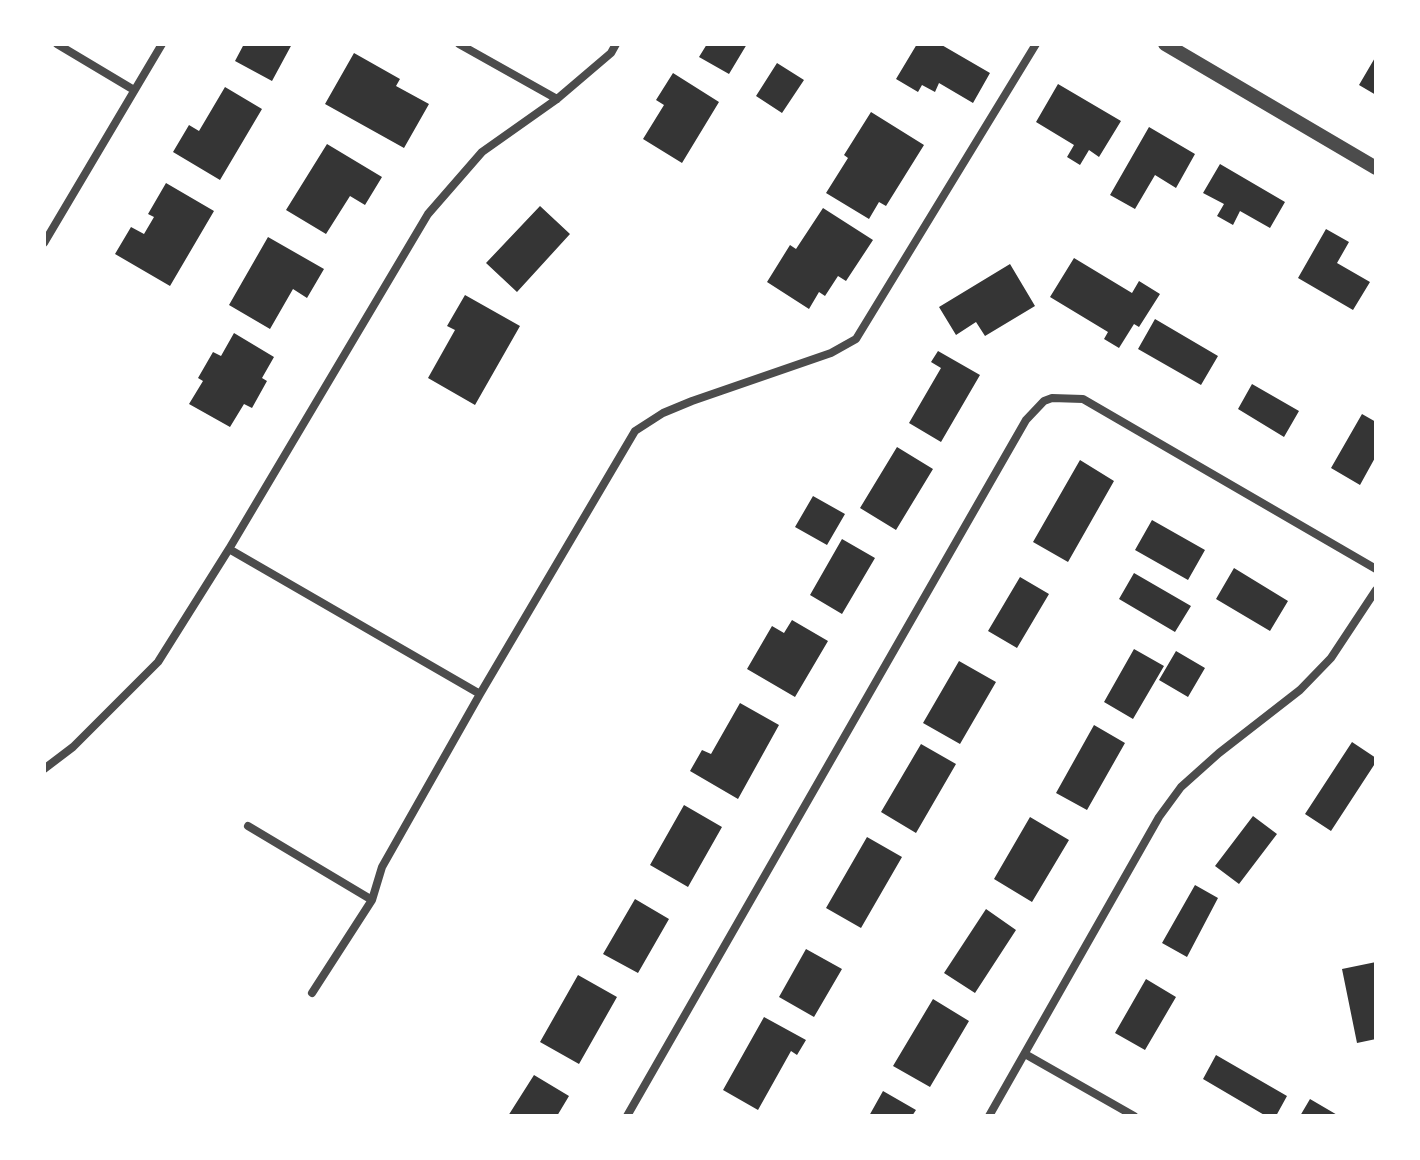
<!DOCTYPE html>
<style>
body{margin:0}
#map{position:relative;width:1420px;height:1160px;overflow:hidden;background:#fff;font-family:"Space Grotesk",sans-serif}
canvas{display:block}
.frame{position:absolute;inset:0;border:46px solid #fff;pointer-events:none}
</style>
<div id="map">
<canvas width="1420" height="1160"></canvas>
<div class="frame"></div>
</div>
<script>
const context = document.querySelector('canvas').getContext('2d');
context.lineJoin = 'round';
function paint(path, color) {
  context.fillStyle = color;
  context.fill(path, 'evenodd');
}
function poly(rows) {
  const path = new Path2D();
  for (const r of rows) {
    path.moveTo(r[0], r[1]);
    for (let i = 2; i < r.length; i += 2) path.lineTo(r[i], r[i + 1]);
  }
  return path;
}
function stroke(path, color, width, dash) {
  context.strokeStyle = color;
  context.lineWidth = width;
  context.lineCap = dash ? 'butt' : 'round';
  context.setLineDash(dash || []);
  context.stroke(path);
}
const building = poly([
 [244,44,292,44,272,81,235,61],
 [707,44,747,44,729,74,699,57],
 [917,44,940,44,990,73,973,103,939,83,935,92,922,85,918,92,896,79],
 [354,53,400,79,396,86,429,104,404,148,325,104],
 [1376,56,1376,95,1359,85],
 [777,63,804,80,782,113,756,96],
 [673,73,719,102,682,163,643,139,664,105,656,100],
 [1058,84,1121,121,1099,157,1089,150,1080,165,1067,157,1074,145,1036,122],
 [225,87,262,109,220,180,173,152,189,125,199,131],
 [871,112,924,145,886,206,879,202,869,219,826,193,848,158,844,155],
 [1149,127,1195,154,1176,188,1155,175,1135,209,1110,195],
 [327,144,382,177,365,205,350,196,326,234,286,210],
 [1220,164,1285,202,1270,228,1240,211,1233,225,1217,216,1224,204,1203,193],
 [166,183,214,211,170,286,115,254,131,227,144,234,154,217,148,214],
 [540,206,570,234,517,292,486,263],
 [823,208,873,240,846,281,838,276,825,296,819,292,809,309,767,282,790,245,796,249],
 [1326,229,1349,242,1337,263,1370,282,1353,310,1298,278],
 [268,237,324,269,307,298,293,289,270,329,229,305],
 [1074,258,1132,293,1139,281,1160,294,1139,327,1134,324,1119,348,1104,339,1108,332,1050,297],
 [1010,264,1035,306,985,336,976,322,956,335,939,307],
 [465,295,520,326,475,405,428,378,455,330,447,326],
 [1155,319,1218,356,1201,385,1138,349],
 [234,333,274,357,262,378,267,381,252,408,244,404,230,427,189,404,203,381,198,378,213,352,221,356],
 [938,351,980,375,941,442,909,423,941,368,931,362],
 [1252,384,1299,411,1284,437,1238,409],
 [1362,414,1376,422,1376,456,1360,485,1331,468],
 [897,447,933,469,896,530,860,508],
 [1080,460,1114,481,1068,562,1033,542],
 [813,496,845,514,827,545,795,527],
 [1152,520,1205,550,1188,580,1135,550],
 [842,539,875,558,842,614,810,595],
 [1234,568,1288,601,1270,631,1216,599],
 [1134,573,1191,606,1175,632,1119,599],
 [1020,577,1049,594,1017,648,988,631],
 [792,620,828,641,795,697,747,669,772,626,784,633],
 [1134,649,1164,666,1133,719,1104,702],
 [1176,651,1205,668,1188,697,1159,680],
 [959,661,996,682,960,744,923,723],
 [740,703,779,725,738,799,690,771,702,750,711,754],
 [1094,725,1125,743,1087,810,1056,793],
 [1352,742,1376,758,1376,762,1331,831,1305,814],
 [921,744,956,764,916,833,881,812],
 [684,805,722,827,688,887,650,865],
 [1253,816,1277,834,1239,884,1215,866],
 [1030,817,1069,840,1032,902,994,879],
 [867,837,902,857,861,928,826,908],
 [1195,885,1218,898,1187,957,1162,943],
 [635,899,669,919,638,973,603,954],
 [986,909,1016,930,975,993,944,973],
 [806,949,842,969,814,1017,779,997],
 [1376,962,1376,1039,1357,1043,1342,969],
 [578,975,617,997,579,1064,540,1042],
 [1146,979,1176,997,1145,1050,1115,1033],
 [933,999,969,1021,930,1087,893,1066],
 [764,1017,806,1040,797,1055,791,1051,758,1110,723,1090],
 [1216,1055,1287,1096,1276,1116,1266,1116,1203,1079],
 [534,1075,569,1096,557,1116,508,1116],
 [883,1091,916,1110,912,1116,869,1116],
 [1310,1099,1339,1116,1300,1116]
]);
const minor = poly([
 [57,44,134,90],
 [459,44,557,99],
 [44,243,162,44],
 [229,549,480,694],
 [44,769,73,747,158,662,229,549,428,214,482,152,557,99,611,53,616,44],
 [248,826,372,900],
 [312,993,372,900,382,867,480,694,635,431,663,413,692,401,831,353,856,339,1036,44],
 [1025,1054,1134,1116],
 [627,1116,1026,420,1044,401,1052,398,1083,399,1376,569],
 [989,1116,1159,817,1181,787,1219,753,1300,690,1331,658,1376,590]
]);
const tertiary = poly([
 [1165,44,1376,168]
]);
paint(building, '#353535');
stroke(minor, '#4c4c4c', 8);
stroke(tertiary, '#4c4c4c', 14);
</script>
